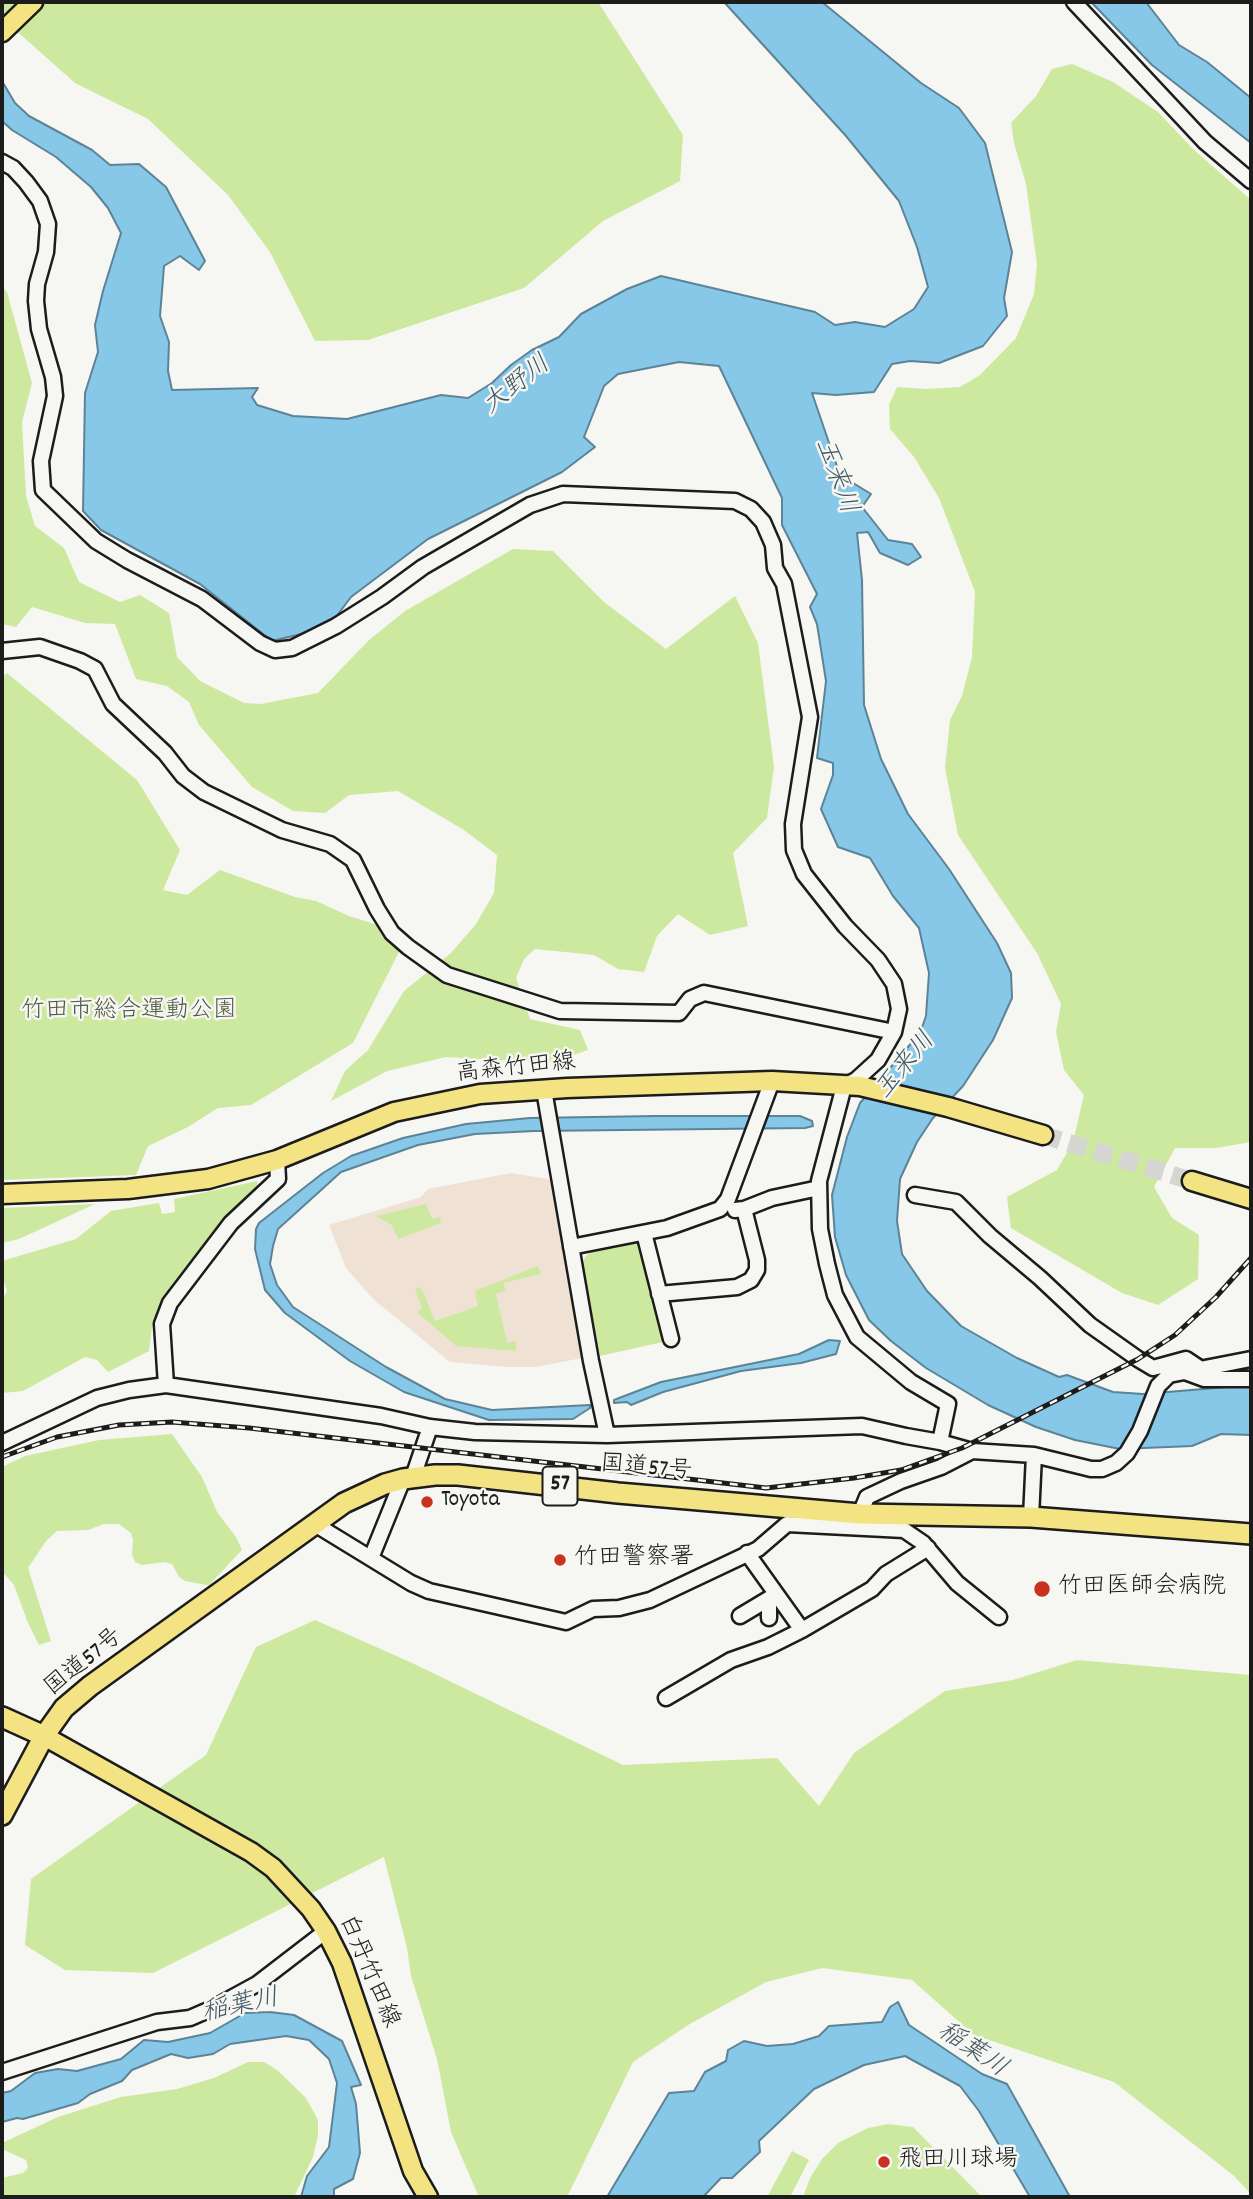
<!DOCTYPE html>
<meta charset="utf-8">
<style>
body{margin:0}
#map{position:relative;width:1253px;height:2199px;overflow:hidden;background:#f6f6f2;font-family:Dekko,sans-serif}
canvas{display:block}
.frame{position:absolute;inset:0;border:4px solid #1c1c1c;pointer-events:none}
</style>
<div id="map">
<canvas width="1253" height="2199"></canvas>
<div class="frame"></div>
</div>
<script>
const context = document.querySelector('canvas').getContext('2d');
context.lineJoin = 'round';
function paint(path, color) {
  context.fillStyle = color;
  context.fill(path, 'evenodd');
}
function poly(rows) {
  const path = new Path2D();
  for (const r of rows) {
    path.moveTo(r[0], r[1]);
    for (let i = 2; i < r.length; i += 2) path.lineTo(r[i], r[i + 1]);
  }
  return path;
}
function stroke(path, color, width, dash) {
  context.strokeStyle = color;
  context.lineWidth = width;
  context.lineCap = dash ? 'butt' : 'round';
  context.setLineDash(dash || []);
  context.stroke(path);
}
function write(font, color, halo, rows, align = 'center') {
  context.font = font + ' Dekko,"Klee One",sans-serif';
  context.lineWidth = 5;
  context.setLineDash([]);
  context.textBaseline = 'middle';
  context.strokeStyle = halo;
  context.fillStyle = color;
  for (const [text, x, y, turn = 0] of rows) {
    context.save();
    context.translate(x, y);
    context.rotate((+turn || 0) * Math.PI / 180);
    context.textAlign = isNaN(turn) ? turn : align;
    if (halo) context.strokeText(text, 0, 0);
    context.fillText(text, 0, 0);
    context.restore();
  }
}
const built = poly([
 [511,1173,554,1180,562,1249,582,1358,536,1367,507,1367,450,1362,373,1299,346,1268,329,1225,421,1197,428,1189]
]);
const green = poly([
 [2,2,598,2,683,135,680,181,603,221,524,288,368,340,315,341,270,252,228,195,148,119,75,83,2,18],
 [1072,64,1113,82,1158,112,1193,149,1251,200,1251,1142,1216,1148,1175,1148,1154,1187,1172,1218,1199,1235,1198,1279,1158,1305,1122,1293,1011,1228,1007,1197,1057,1170,1073,1142,1084,1095,1064,1070,1056,1032,1061,1004,1037,953,958,835,945,768,950,720,962,696,972,657,975,592,939,498,914,457,890,429,889,405,897,387,927,389,960,387,980,375,1016,338,1034,294,1037,264,1026,184,1014,143,1011,123,1036,96,1052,69],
 [2,286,7,292,32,383,22,422,26,496,35,526,64,548,79,582,120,602,140,595,169,613,177,657,200,681,244,703,261,704,318,693,369,640,405,611,513,549,553,551,604,602,666,649,735,596,758,643,774,767,767,818,733,853,748,926,710,935,678,914,657,936,644,972,618,969,594,955,535,949,524,959,516,978,530,1019,580,1030,588,1050,550,1063,446,1057,387,1071,331,1101,345,1071,368,1050,404,991,451,953,476,924,494,893,497,855,464,830,398,791,349,795,325,813,293,811,252,787,199,725,189,702,167,686,136,679,115,624,85,623,32,607,16,627,2,624],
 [7,673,137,780,180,850,163,890,187,895,220,870,295,897,316,901,349,916,381,926,401,948,353,1043,251,1105,218,1108,188,1127,148,1146,136,1175,2,1180,2,677],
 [257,1181,257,1186,153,1319,149,1351,108,1372,97,1360,85,1357,23,1391,2,1393,2,1300,7,1291,2,1277,2,1261,76,1239,111,1211,159,1203,162,1214,175,1212,174,1199],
 [95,1204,19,1239,2,1243,2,1208],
 [426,1204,432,1219,440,1217,441,1223,398,1239,392,1225,376,1216],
 [638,1240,667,1341,600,1356,582,1264,585,1257,592,1251],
 [538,1266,541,1274,503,1283,506,1291,496,1294,507,1343,515,1341,517,1348,515,1351,456,1346,417,1312,422,1308,415,1289,421,1287,435,1321,478,1306,475,1291],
 [172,1434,202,1477,217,1512,236,1537,242,1550,209,1585,201,1584,185,1581,179,1577,172,1564,164,1562,142,1565,135,1562,132,1555,133,1540,131,1533,119,1524,104,1524,88,1530,57,1531,46,1541,28,1568,51,1641,39,1645,28,1623,14,1585,2,1571,2,1467,25,1456,99,1440],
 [315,1620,410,1662,623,1765,777,1758,819,1806,854,1753,945,1691,1013,1680,1077,1660,1251,1675,1251,2194,1233,2175,1114,2082,974,2035,912,1980,822,1968,766,1982,688,2025,633,2062,567,2197,479,2197,451,2132,437,2059,411,1976,407,1948,384,1857,153,1973,65,1970,25,1945,31,1879,206,1755,256,1647],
 [248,2062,264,2062,277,2070,306,2098,318,2120,318,2135,313,2157,294,2197,2,2197,2,2178,23,2173,28,2168,26,2160,2,2149,2,2143,58,2117,121,2097,177,2089,214,2078],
 [888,2124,913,2127,982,2197,803,2197,810,2178,822,2159,838,2143,868,2128],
 [792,2151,809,2160,790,2197,767,2197]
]);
const water = poly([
 [724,2,822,2,921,83,959,108,985,143,1012,252,1004,298,1007,316,983,346,939,363,910,361,892,364,874,392,836,395,812,393,840,475,871,494,862,507,888,540,912,544,921,557,908,565,880,553,868,532,857,533,862,580,864,705,881,759,908,814,949,869,997,943,1011,973,1012,998,993,1040,963,1086,933,1118,917,1142,900,1179,897,1221,902,1254,927,1291,961,1326,1017,1358,1059,1377,1067,1375,1113,1392,1143,1394,1240,1386,1251,1382,1251,1435,1221,1434,1192,1446,1120,1449,1075,1440,1036,1427,988,1405,926,1368,891,1341,869,1320,846,1275,835,1237,832,1195,847,1137,860,1103,920,1033,926,1016,929,973,919,928,893,896,870,858,838,847,821,809,833,775,833,763,817,758,826,681,817,624,810,607,817,594,782,525,782,498,719,366,679,362,618,374,604,386,584,437,595,447,562,472,428,539,351,597,333,621,301,634,272,641,200,584,101,530,83,511,85,393,98,352,95,325,103,291,121,233,108,208,91,187,56,157,12,130,2,121,2,81,15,103,29,116,92,150,110,165,139,164,166,187,205,261,199,270,180,256,164,266,160,316,169,342,168,371,172,390,258,388,252,397,257,405,293,416,347,419,441,395,468,398,492,383,511,365,532,350,559,337,581,314,627,289,661,276,815,312,835,325,855,322,885,327,914,309,928,287,917,247,899,201,846,136,724,2],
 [1091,2,1146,2,1179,45,1207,62,1251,98,1251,143,1152,65,1091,2],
 [656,1116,800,1116,812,1121,813,1126,805,1128,534,1131,475,1134,418,1145,341,1172,278,1229,273,1246,270,1264,277,1285,293,1307,386,1367,445,1399,492,1410,590,1405,590,1408,573,1419,489,1420,404,1392,350,1361,285,1313,265,1290,255,1249,256,1229,259,1223,323,1173,351,1156,403,1138,466,1124,530,1118,656,1116],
 [829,1340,840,1341,836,1354,801,1363,741,1371,663,1392,631,1405,627,1402,614,1403,614,1400,661,1382,799,1354,829,1340],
 [898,2002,909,2025,982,2074,1007,2084,1070,2197,1030,2197,979,2111,960,2086,905,2056,864,2065,814,2089,759,2141,760,2152,732,2178,721,2178,703,2197,607,2197,669,2093,694,2091,705,2072,726,2061,728,2050,744,2041,767,2046,793,2044,819,2036,829,2026,882,2022,890,2007,898,2002],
 [270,2012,294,2015,342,2041,361,2085,351,2087,356,2104,360,2153,353,2179,334,2189,334,2197,301,2197,307,2176,329,2147,337,2083,329,2059,309,2040,286,2036,230,2044,213,2054,188,2058,171,2054,132,2070,122,2081,90,2094,78,2103,23,2119,17,2118,2,2122,2,2093,11,2091,35,2073,58,2069,77,2071,121,2059,144,2040,168,2042,210,2033,245,2013,270,2012]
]);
const majorTunnel = poly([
 [1043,1135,1192,1181]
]);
const minor = poly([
 [1074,2,1205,142,1251,181],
 [2,162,13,168,26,182,40,201,48,224,46,252,37,284,36,301,39,329,53,377,55,396,41,461,43,490,96,541,127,560,202,599,260,643,275,650,292,648,336,626,382,597,423,567,530,505,563,494,735,501,751,509,763,522,773,545,775,568,784,584,810,717,793,824,794,850,804,874,845,926,878,960,894,984,899,1009,894,1032,878,1060,856,1080,844,1086,819,1181,820,1229,827,1264,835,1295,857,1337,911,1382,948,1404,940,1442],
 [2,651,40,647,80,661,95,669,113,704,165,753,183,776,204,792,282,830,330,844,353,860,377,909,392,933,408,947,447,975,560,1011,679,1013,690,999,704,993,894,1032],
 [544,1090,591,1361,607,1435],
 [915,1195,956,1202,990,1236,1040,1278,1090,1325,1138,1359,1153,1368,1186,1359,1201,1369],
 [735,1210,744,1209,772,1198,819,1188],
 [644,1233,671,1339],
 [571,1247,667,1228,720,1209,728,1199,772,1081],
 [659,1294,737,1287,751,1280,757,1270,757,1260,744,1209],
 [1185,1372,1204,1379,1251,1379],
 [166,1385,162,1324,170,1303,231,1223,278,1179,277,1160],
 [2,1443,97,1398,129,1390,166,1385,381,1416,430,1427,475,1432,607,1435,862,1426,906,1436,940,1442,972,1451,1034,1455,1091,1469,1102,1469,1116,1463,1127,1453,1140,1431,1158,1386,1169,1375,1251,1359],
 [413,1477,430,1427],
 [860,1514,867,1497,901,1481,941,1467,972,1451],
 [1031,1517,1034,1455],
 [313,1523,411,1583,429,1591,566,1622,593,1609,619,1608,650,1600,758,1549,787,1524,904,1530,923,1543,957,1583,999,1617],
 [747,1553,802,1630],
 [371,1558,403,1479],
 [740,1616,775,1595],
 [769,1618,769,1599],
 [666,1698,731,1660,768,1647,802,1630,872,1589,886,1574,928,1548],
 [2,2072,157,2022,190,2018,213,2008,257,1984,326,1931]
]);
const major = poly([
 [2,32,33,2],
 [1192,1181,1251,1199],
 [2,1194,128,1189,208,1179,277,1160,394,1112,480,1094,567,1088,772,1081,860,1086,948,1107,1043,1135],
 [44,1736,251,1852,273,1868,311,1909,326,1931,342,1963,413,2171,428,2197]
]);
const highway = poly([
 [2,1717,44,1736],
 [2,1815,44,1736,64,1708,90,1686,344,1503,385,1484,403,1479,435,1475,458,1475,618,1493,860,1514,1031,1517,1251,1534]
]);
const rail = poly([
 [2,1457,57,1437,119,1425,172,1422,249,1428,766,1488,854,1478,901,1470,962,1448,1138,1359,1175,1335,1216,1297,1251,1258]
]);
const markers = [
 [427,1502,7,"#c8321e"],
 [560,1560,7,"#c8321e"],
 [1042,1589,9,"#c8321e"],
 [884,2162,7,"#c8321e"]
];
const shields = [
 [560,1486,35]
];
const shieldNames = [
 ["57",560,1486]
];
const parkNames = [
 ["竹田市総合運動公園",129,1013]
];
const streetNames = [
 ["高森竹田線",516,1070,-6],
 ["国道57号",646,1470,5],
 ["国道57号",85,1664,-39],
 ["白丹竹田線",367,1972,67]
];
const poiNames = [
 ["Toyota",441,1502],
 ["竹田警察署",574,1560],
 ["竹田医師会病院",1058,1589],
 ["飛田川球場",898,2162]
];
const waterNames = [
 ["大野川",518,387,-38],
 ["玉来川",834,477,70],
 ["玉来川",907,1067,-50],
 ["稲葉川",241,2008,-12],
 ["稲葉川",971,2052,34]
];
paint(built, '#efe2d5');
paint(green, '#cde99f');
paint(water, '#87c8e8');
stroke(water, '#5c8396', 2);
stroke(majorTunnel, '#d5d5d2', 18, [18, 9]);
stroke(minor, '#1c1c1c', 19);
stroke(major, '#1c1c1c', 23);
stroke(highway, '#1c1c1c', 24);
stroke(minor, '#f6f6f2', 14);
stroke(major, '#f4e382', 18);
stroke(highway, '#f4e382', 19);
stroke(rail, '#1c1c1c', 5);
stroke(rail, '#f6f6f2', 2.5, [8]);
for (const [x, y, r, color] of markers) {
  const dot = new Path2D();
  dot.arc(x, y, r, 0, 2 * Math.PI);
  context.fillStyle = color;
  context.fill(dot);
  stroke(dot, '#f6f6f2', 2.5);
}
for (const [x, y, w] of shields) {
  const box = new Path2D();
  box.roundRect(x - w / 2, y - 19.5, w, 39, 5);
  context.fillStyle = '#f6f6f2';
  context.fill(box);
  stroke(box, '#1c1c1c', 2);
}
write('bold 23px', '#1c1c1c', null, shieldNames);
write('24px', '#515a43', '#f6f6f2', parkNames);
write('24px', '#1c1c1c', '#f6f6f2', streetNames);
write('24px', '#1c1c1c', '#f6f6f2', poiNames, 'left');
write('italic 26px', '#415863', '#f6f6f2', waterNames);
</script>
